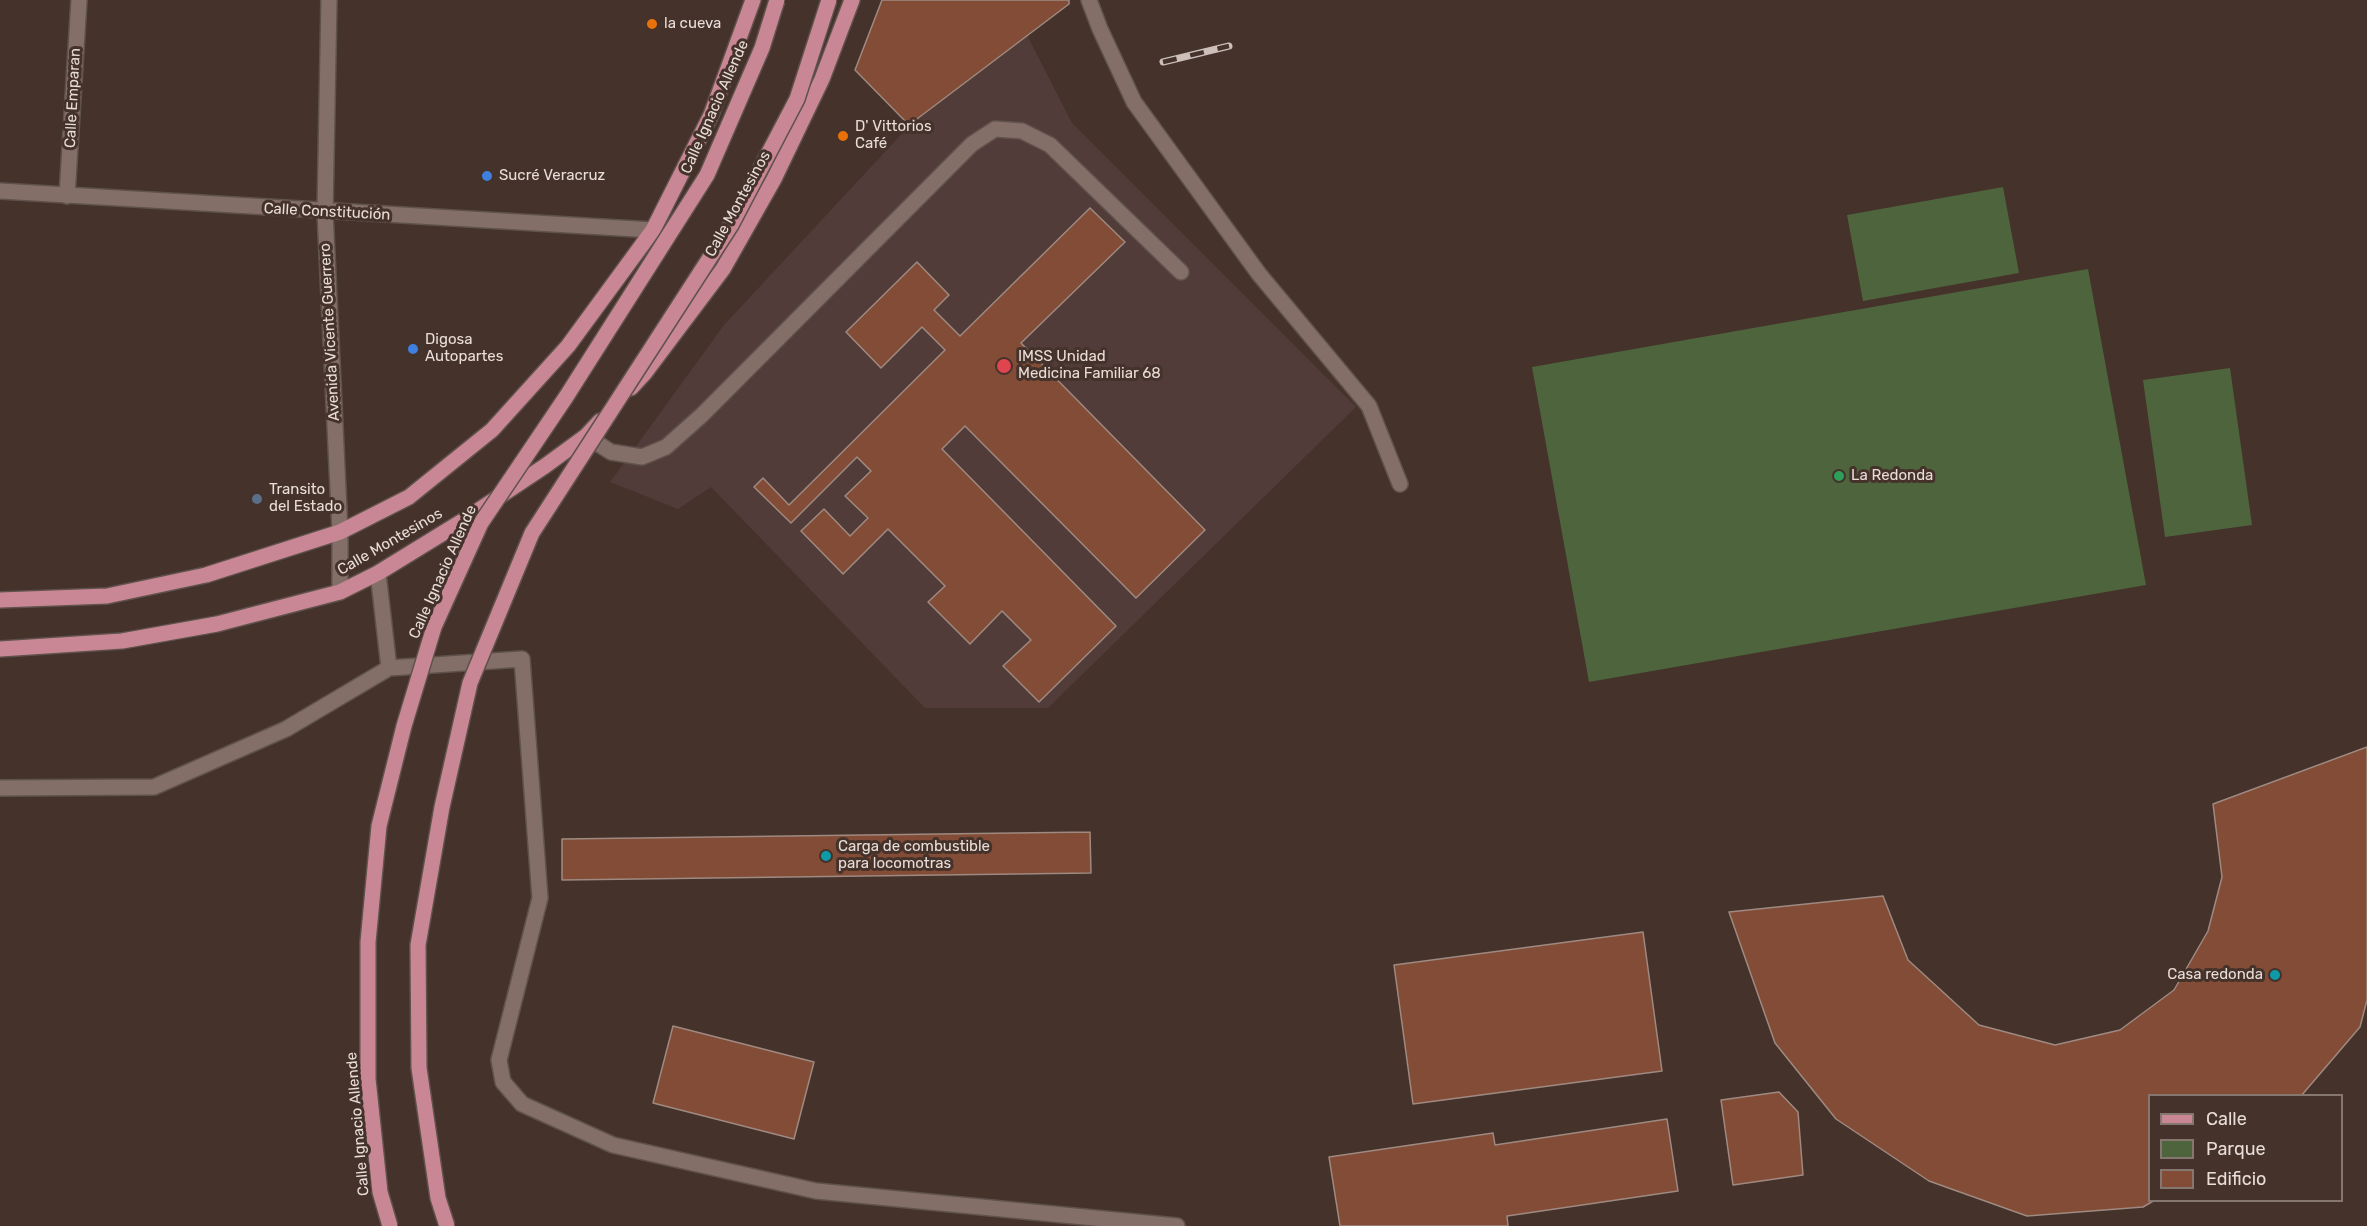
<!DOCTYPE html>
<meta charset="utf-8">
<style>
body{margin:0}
#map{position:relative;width:2367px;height:1226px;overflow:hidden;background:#44322b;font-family:Rubik,sans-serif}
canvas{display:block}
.legend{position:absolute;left:2148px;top:1094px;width:195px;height:108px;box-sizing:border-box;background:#44322b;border:2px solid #867670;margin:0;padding:8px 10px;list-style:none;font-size:18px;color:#e9ddd8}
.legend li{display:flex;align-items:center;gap:12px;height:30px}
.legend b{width:30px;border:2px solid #867670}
</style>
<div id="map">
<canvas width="2367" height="1226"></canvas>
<ul class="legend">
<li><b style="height:8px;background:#c98796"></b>Calle</li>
<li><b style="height:16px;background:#4e643c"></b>Parque</li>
<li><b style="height:16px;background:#824c37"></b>Edificio</li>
</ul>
</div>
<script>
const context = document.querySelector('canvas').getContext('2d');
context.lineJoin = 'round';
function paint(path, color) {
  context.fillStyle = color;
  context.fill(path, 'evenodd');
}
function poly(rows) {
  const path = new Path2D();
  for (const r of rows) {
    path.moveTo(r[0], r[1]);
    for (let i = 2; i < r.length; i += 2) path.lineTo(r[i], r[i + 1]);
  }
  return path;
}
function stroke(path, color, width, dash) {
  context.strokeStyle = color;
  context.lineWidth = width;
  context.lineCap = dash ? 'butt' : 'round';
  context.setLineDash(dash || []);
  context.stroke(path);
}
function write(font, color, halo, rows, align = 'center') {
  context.font = font + ' Rubik,sans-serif';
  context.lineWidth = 6;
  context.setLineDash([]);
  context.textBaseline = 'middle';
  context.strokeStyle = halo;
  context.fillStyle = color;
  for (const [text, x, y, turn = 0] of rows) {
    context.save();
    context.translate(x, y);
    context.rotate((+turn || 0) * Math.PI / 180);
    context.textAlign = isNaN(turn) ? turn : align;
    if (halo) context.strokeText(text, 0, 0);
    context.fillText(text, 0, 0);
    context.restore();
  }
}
const medical = poly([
 [1027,35,1072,123,1356,407,1048,708,925,708,711,487,678,509,610,482,724,325,909,126]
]);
const green = poly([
 [2003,187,2019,273,1863,301,1847,215],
 [2088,269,2146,585,1589,682,1532,367],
 [2230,368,2252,525,2165,537,2143,380]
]);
const building = poly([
 [882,0,1069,0,1069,4,909,125,855,70,882,0],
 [1090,208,1125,242,1021,343,1205,530,1136,598,965,426,942,449,1116,626,1039,702,1003,666,1031,640,1002,611,970,644,928,602,945,586,888,529,843,574,801,531,824,509,850,536,868,518,845,496,871,471,857,457,791,523,754,487,763,478,789,505,945,350,922,327,881,368,846,332,917,262,949,295,934,310,960,336,1090,208],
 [2367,747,2367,1000,2360,1027,2301,1096,2150,1096,2150,1200,2155,1200,2143,1207,2027,1216,1929,1181,1836,1119,1775,1043,1729,912,1883,896,1908,960,1979,1025,2055,1045,2120,1030,2174,990,2208,931,2222,877,2213,804,2367,747],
 [1090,832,1091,873,562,880,562,839,1090,832],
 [1643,932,1662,1071,1413,1104,1394,965,1643,932],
 [673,1026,814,1062,794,1139,653,1103,673,1026],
 [1779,1092,1798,1112,1803,1175,1733,1185,1721,1100,1779,1092],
 [1667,1119,1678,1191,1507,1216,1508,1226,1340,1226,1329,1157,1493,1133,1495,1145,1667,1119]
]);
const service = poly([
 [1089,0,1100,29,1134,102,1259,274,1369,406,1400,484],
 [586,436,611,452,642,457,666,447,702,415,972,144,995,129,1022,131,1050,145,1181,272],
 [389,668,522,659,540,898,499,1060,503,1082,522,1104,613,1145,816,1191,1177,1226],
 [0,788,154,787,286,729,389,668,378,573]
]);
const minor = poly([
 [329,0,325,212,340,532,340,592],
 [0,191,653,230],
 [67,196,79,0]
]);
const primary = poly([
 [631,388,644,374,723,269,774,179,822,79,852,0],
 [0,600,107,596,206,575,340,532,409,497,492,430,568,346,653,230,711,115,753,0],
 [0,649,122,641,217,624,340,592,378,573,461,522,545,466,586,436,600,421]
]);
const rail = poly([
 [1163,62,1229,46]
]);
const primaryBridge = poly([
 [390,1226,380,1192,368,1079,368,942,379,826,404,726,434,627,481,523,566,397,707,175,762,48,777,0],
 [447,1226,438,1198,419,1068,418,945,442,807,470,683,532,533,731,225,797,99,829,0]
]);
const markers = [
 [652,24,6,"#e8710a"],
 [843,136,6,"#e8710a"],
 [487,176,6,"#3f7fe0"],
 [413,349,6,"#3f7fe0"],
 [1004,366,8,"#e0444e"],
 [1839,476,6,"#2e9e5b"],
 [257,499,6,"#5c6f8a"],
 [826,856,6,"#0f9aa8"],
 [2275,975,6,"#0f9aa8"]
];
const poiNames = [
 ["la cueva",664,24],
 ["D' Vittorios",855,127],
 ["Café",855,144],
 ["Sucré Veracruz",499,176],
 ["Digosa",425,340],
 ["Autopartes",425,357],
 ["IMSS Unidad",1018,357],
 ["Medicina Familiar 68",1018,374],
 ["La Redonda",1851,476],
 ["Transito",269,490],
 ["del Estado",269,507],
 ["Carga de combustible",838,847],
 ["para locomotras",838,864],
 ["Casa redonda",2263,975,"right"]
];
const streetNames = [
 ["Calle Emparan",73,98,-87],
 ["Calle Ignacio Allende",715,107,-66],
 ["Calle Montesinos",738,204,-61],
 ["Calle Constitución",327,212,3],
 ["Avenida Vicente Guerrero",330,332,-93],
 ["Calle Montesinos",390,542,-30],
 ["Calle Ignacio Allende",443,572,-66],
 ["Calle Ignacio Allende",358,1124,-95]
];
paint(medical, '#513c39');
paint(green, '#4e643c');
paint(building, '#824c37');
stroke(building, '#9f8a81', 1.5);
stroke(service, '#5f514b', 18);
stroke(minor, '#5f514b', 18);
stroke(primary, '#5f514b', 18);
stroke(service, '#836f67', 15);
stroke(minor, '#836f67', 15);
stroke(primary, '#c98796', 15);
stroke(rail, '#cdc0bb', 7);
stroke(rail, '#44322b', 4.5, [14]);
stroke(primaryBridge, '#5f514b', 18, []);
stroke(primaryBridge, '#c98796', 15);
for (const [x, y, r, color] of markers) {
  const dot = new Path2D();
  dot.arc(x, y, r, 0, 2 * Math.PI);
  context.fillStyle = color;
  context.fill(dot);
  stroke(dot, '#44322b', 2);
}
write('15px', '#e9ddd8', '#44322b', poiNames, 'left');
write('15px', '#e9ddd8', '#44322b', streetNames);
</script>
